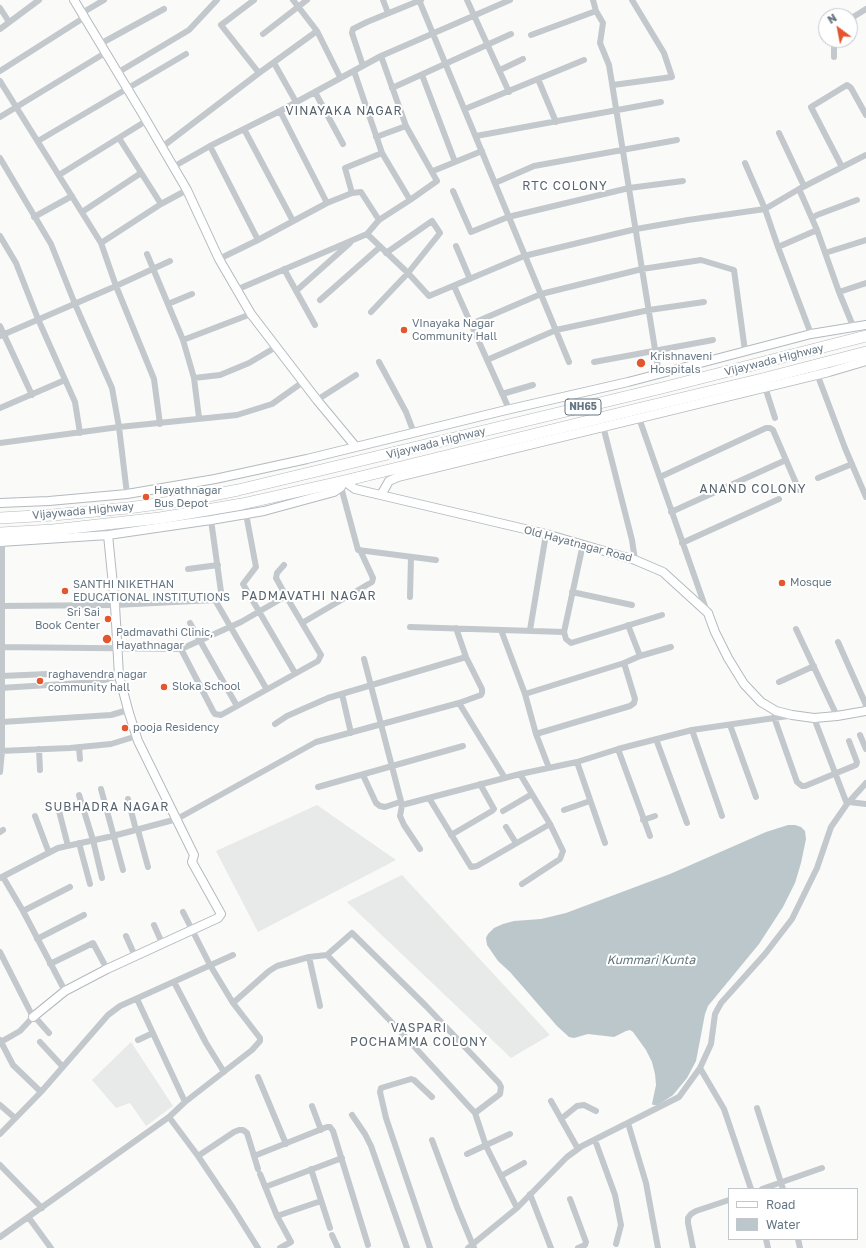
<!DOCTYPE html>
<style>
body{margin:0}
#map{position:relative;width:866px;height:1248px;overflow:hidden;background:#fafaf8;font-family:"Golos Text",sans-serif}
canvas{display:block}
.legend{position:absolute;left:728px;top:1188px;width:130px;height:52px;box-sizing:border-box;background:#fff;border:1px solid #c1c8cd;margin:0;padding:5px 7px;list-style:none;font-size:12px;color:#657683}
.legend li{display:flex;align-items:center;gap:8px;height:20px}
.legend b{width:20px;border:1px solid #c1c8cd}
.north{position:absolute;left:818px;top:8px;width:40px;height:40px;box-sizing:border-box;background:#fff;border:1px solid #c1c8cd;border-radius:50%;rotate:328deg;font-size:11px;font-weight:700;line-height:16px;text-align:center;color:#657683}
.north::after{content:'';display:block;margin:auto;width:14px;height:18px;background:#e4572e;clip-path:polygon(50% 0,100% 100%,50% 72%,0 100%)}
</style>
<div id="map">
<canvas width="866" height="1248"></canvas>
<ul class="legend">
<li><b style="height:5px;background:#fff"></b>Road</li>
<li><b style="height:11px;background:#bbc7cb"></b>Water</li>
</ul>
<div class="north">N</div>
</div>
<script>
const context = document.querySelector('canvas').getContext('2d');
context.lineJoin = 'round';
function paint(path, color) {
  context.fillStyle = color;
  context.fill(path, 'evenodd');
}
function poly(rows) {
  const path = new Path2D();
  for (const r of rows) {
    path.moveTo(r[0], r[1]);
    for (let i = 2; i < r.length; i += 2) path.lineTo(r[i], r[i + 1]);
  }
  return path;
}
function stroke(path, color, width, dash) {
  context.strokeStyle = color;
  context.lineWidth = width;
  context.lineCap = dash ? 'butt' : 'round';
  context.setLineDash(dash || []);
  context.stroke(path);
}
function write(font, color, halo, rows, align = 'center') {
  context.font = font + ' "Golos Text",sans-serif';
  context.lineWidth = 4;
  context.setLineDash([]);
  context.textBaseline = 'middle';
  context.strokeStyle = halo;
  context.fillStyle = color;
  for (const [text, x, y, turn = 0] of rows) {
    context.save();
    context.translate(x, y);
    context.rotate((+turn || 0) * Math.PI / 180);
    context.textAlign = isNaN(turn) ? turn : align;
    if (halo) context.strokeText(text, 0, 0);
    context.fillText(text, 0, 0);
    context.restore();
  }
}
const built = poly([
 [317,805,396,860,258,932,216,851],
 [402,875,550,1035,511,1058,347,902],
 [131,1042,173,1106,146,1126,130,1103,116,1108,92,1080]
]);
const water = poly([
 [788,825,795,825,801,827,805,831,806,839,801,863,795,883,783,907,759,944,708,1006,705,1014,696,1061,687,1078,673,1095,658,1105,653,1105,652,1104,656,1085,655,1074,652,1062,646,1050,633,1032,630,1030,626,1031,614,1037,588,1034,574,1038,569,1037,557,1026,510,972,498,961,487,945,486,938,488,934,494,928,503,924,514,921,541,919,566,913,670,874,766,832]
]);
const street = poly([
 [254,0,221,25,259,73],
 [293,0,317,31,340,77],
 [383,0,388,13],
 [419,0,569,362],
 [467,0,509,92],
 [593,0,596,11],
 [0,8,9,22],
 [82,13,104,0],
 [850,19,866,9],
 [0,29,39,0],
 [263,34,307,0],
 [531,35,596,11,603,23,600,43,609,65,659,374],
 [834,40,834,57],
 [100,44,164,9],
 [274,63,296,102],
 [363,66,352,33,353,29,367,22,421,0],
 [500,70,523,59],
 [0,71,85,17],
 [354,71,382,153,410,200],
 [117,73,189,30,217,0],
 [422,75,455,162],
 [538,79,556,122],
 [0,81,101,243,116,286,154,379,160,424],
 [613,85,672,77,664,53,632,0],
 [392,88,511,34],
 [315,92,343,144],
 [465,109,584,60],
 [280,111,327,203],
 [0,117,105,53],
 [244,129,293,221],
 [779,133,804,186],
 [476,136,661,102],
 [376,137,406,126],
 [119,138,161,204],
 [38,141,186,54],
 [210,146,258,240],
 [162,147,259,73,317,31],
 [0,158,51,244,75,304,112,388,119,427,127,494],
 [745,163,765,209,778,247,811,334],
 [173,167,210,146,280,111,381,56,510,0],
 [842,167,811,107,847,85,851,88,866,115],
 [433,171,482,151],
 [59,175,146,121],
 [495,183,534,166,677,140],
 [799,189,817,230],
 [453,191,471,232,508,217,629,188,683,181],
 [352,193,345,168,382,153],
 [82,212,141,173],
 [34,217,72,196],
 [812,218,817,215,857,200],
 [367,234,408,273,429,296,524,256,636,229,688,220,765,209,799,189,866,155],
 [0,236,16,263,38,319,75,402,80,433],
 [101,243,161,204,187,190],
 [456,246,470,279],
 [778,247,817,230,839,292,853,326],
 [825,253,866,240],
 [147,254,183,340,194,378,199,418],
 [219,259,258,240,327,203,352,193,361,192,379,220],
 [284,269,315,325],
 [454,286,509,409],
 [236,290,367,234,379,220,410,200,437,181,406,126,381,56],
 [296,291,350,243],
 [839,292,866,283],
 [320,300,380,247],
 [168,304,192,294],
 [371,312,408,273,440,233,432,221,386,253],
 [471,324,541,294,642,269,701,260,734,270,745,351],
 [0,326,32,395],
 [0,336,116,286,170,261],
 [183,340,251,314],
 [487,360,556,330,649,310,704,302],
 [379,362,406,412,414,433],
 [594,362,713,340],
 [816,371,845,448,866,497],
 [194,378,220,375,249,363,276,347],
 [765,387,775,418],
 [502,394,533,385],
 [317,400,356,375],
 [0,408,65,380],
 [639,418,707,612],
 [603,426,632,540,635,560],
 [0,443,119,427,237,415,272,404,303,382],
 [660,477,766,428,770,428,773,430,799,490],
 [818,478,852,464],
 [341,487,358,550,436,560],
 [671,512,786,460],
 [246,514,256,567,243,584,295,673],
 [682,543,779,499],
 [583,544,564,632,566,639,571,643,662,615],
 [188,569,218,565],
 [572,592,632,605],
 [410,597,411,557],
 [215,600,266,688],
 [0,606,115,605,215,600,222,599,211,520],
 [190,623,237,706],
 [302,623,372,582,373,578,360,550],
 [410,627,564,632],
 [796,629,837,716],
 [501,630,525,694,536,734,549,768],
 [530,630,546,534],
 [838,642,866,705],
 [0,647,181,649,241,622,286,596,276,578,277,573,284,565],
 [181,649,213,711,215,714,221,715,318,661,321,655,286,596],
 [640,656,671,647],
 [364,659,402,805,520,774,577,762,618,749,692,730,788,716],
 [1,676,48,674,96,675,100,677,102,680],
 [779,682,814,666],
 [0,688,97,682,119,676],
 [342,694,351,733],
 [525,694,624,663,640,656,628,625],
 [459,703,505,778],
 [774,717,797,782,802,786,805,786,856,765,857,762,849,741],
 [814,718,847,804],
 [2,722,111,715,128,710],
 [275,724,287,716,328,698,466,657],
 [730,725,756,797],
 [692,730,722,816],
 [536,734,630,706,634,703,635,699,624,663],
 [860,735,866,749],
 [656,739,687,823],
 [79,747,80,759],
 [39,749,40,770],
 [618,749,650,836],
 [0,751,70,748,111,744,137,736],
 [577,762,605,843],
 [0,772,2,751,2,542],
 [520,774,550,824,563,851,560,859,522,884],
 [363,775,376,803,380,806,385,807,400,802],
 [318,787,463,746],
 [101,789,123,870],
 [79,795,93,840,102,878],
 [429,798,471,867,477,866,550,824],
 [128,799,136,830],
 [849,802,866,804],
 [402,805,400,816,404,825,420,849],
 [564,810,590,801],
 [59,811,68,846],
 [503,811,532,794],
 [35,816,49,853],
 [643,820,655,816],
 [506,827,516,843],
 [138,830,148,867],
 [0,832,3,830],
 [451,835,492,811,494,809,480,784],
 [79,843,90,884],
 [3,877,23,911,65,991],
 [0,878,58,848,113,836,177,819,316,742,459,703,481,695,482,693,482,689,466,657,456,628],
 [23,911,70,887],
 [154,925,162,943],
 [126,936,135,956],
 [37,939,84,915],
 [0,952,33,1017,20,1031,1,1042],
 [327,955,352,933,426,1006,499,1083,501,1087,500,1094,475,1113],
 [309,957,320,1006],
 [50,964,93,943,107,969],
 [174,982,206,1043,224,1072],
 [137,999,185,1102],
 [233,1003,269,971,277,966,309,957,327,955,400,1031,475,1113,486,1146,517,1208],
 [34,1016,49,1033],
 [0,1040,13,1065,41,1092],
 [138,1040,153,1033],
 [40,1042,63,1067],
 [700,1068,724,1109,751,1189],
 [258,1077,286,1144],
 [551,1101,578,1149],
 [0,1105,15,1118],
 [312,1106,321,1130],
 [757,1108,783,1189],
 [352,1115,365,1134,371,1146,407,1248],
 [169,1117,198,1156,233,1208,258,1248],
 [561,1119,577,1106,584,1105,596,1111],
 [628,1123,646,1183,658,1248],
 [0,1134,41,1092,108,1015,120,1006,233,955],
 [432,1140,457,1207,474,1248],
 [595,1140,615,1195,621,1225,616,1244],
 [467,1154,510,1134],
 [198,1156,234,1132,239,1130,243,1130,247,1133,258,1169],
 [254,1156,327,1127,330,1127,333,1131,368,1245],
 [0,1165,42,1208],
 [311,1169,330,1228],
 [260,1174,277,1216,291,1242,280,1248],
 [501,1176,524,1163],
 [265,1187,342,1158],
 [762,1189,822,1168],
 [530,1194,551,1248],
 [570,1199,586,1242,585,1245,578,1248],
 [277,1216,321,1201],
 [29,1218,51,1248],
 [332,1235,338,1248],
 [0,1237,169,1117,185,1102,252,1050,260,1041,260,1038,233,1003,210,965,183,912],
 [766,1239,768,1248],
 [798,1239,800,1248],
 [430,1248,386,1118,380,1092,381,1088,411,1079,414,1080,432,1097],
 [468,1248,517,1208,567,1157,582,1146,679,1097,700,1068,711,1044,715,1014,721,1003,765,954,792,919,817,868,831,827,847,804,866,783],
 [693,1248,688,1223,688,1218,691,1214,696,1211,729,1200]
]);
const secondary = poly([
 [74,0,142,113,187,190,219,259,251,314,317,400,356,447],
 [381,495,389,481,398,477,829,372,866,361],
 [0,503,49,501,127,494,215,479,307,459,502,411,628,382,811,334,866,325],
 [0,542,108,535,211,520,264,511,334,492,341,487,344,481,355,489,546,534,635,560,663,572,708,613,715,632,728,658,744,684,761,702,776,711,792,715,814,718,837,716,866,711],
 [33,1017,65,991,107,969,218,918,221,914,192,862,194,855,138,741,129,713,119,676,115,605,108,535]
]);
const highway = poly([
 [0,518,53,515,128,508,193,499,238,490,662,388,866,336],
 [0,533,53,530,160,518,242,504,344,481,637,409,762,379,866,352]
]);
const markers = [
 [404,330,4,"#e4572e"],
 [641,363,5,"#e4572e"],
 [146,497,4,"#e4572e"],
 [782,583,4,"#e4572e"],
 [65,591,4,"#e4572e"],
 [108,619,4,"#e4572e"],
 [107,639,5,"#e4572e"],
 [40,681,4,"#e4572e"],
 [164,687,4,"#e4572e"],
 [125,728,4,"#e4572e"]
];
const shields = [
 [583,407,36]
];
const shieldNames = [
 ["NH65",583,407]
];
const poiNames = [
 ["VInayaka Nagar",412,324],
 ["Community Hall",412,337],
 ["Krishnaveni",650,357],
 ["Hospitals",650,370],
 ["Hayathnagar",154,491],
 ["Bus Depot",154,504],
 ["Mosque",790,583],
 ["SANTHI NIKETHAN",73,585],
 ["EDUCATIONAL INSTITUTIONS",73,598],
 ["Sri Sai",100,613,"right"],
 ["Book Center",100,626,"right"],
 ["Padmavathi Clinic,",116,633],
 ["Hayathnagar",116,646],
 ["raghavendra nagar",48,675],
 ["community hall",48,688],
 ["Sloka School",172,687],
 ["pooja Residency",133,728]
];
const streetNames = [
 ["Vijaywada Highway",774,360,-14],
 ["Vijaywada Highway",436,443,-14],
 ["Vijaywada Highway",83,511,-5],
 ["Old Hayatnagar Road",578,544,15]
];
const neighbourhoodNames = [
 ["VINAYAKA NAGAR",344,111],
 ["RTC COLONY",565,186],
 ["ANAND COLONY",753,489],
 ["PADMAVATHI NAGAR",309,596],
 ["SUBHADRA NAGAR",107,807],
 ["VASPARI",419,1028],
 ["POCHAMMA COLONY",419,1042]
];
const waterNames = [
 ["Kummari Kunta",651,960]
];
paint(built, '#e8e9e9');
paint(water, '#bbc7cb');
stroke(secondary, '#b3babf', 10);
stroke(highway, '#b4b9bd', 12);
stroke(street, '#c3c8cc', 6);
stroke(secondary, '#fff', 8);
stroke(highway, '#fff', 11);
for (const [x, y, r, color] of markers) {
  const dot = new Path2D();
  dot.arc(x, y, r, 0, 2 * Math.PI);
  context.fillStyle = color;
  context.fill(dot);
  stroke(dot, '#fff', 1.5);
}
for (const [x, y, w] of shields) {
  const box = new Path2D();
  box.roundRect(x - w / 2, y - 8, w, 16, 3);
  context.fillStyle = '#fff';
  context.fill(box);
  stroke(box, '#657683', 1);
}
write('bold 10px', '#657683', null, shieldNames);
write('11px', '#657683', '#fff', poiNames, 'left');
write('11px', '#657683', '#fff', streetNames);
context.letterSpacing = '1px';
write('12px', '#57646e', '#fff', neighbourhoodNames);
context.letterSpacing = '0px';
write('italic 12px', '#60757c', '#fff', waterNames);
</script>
